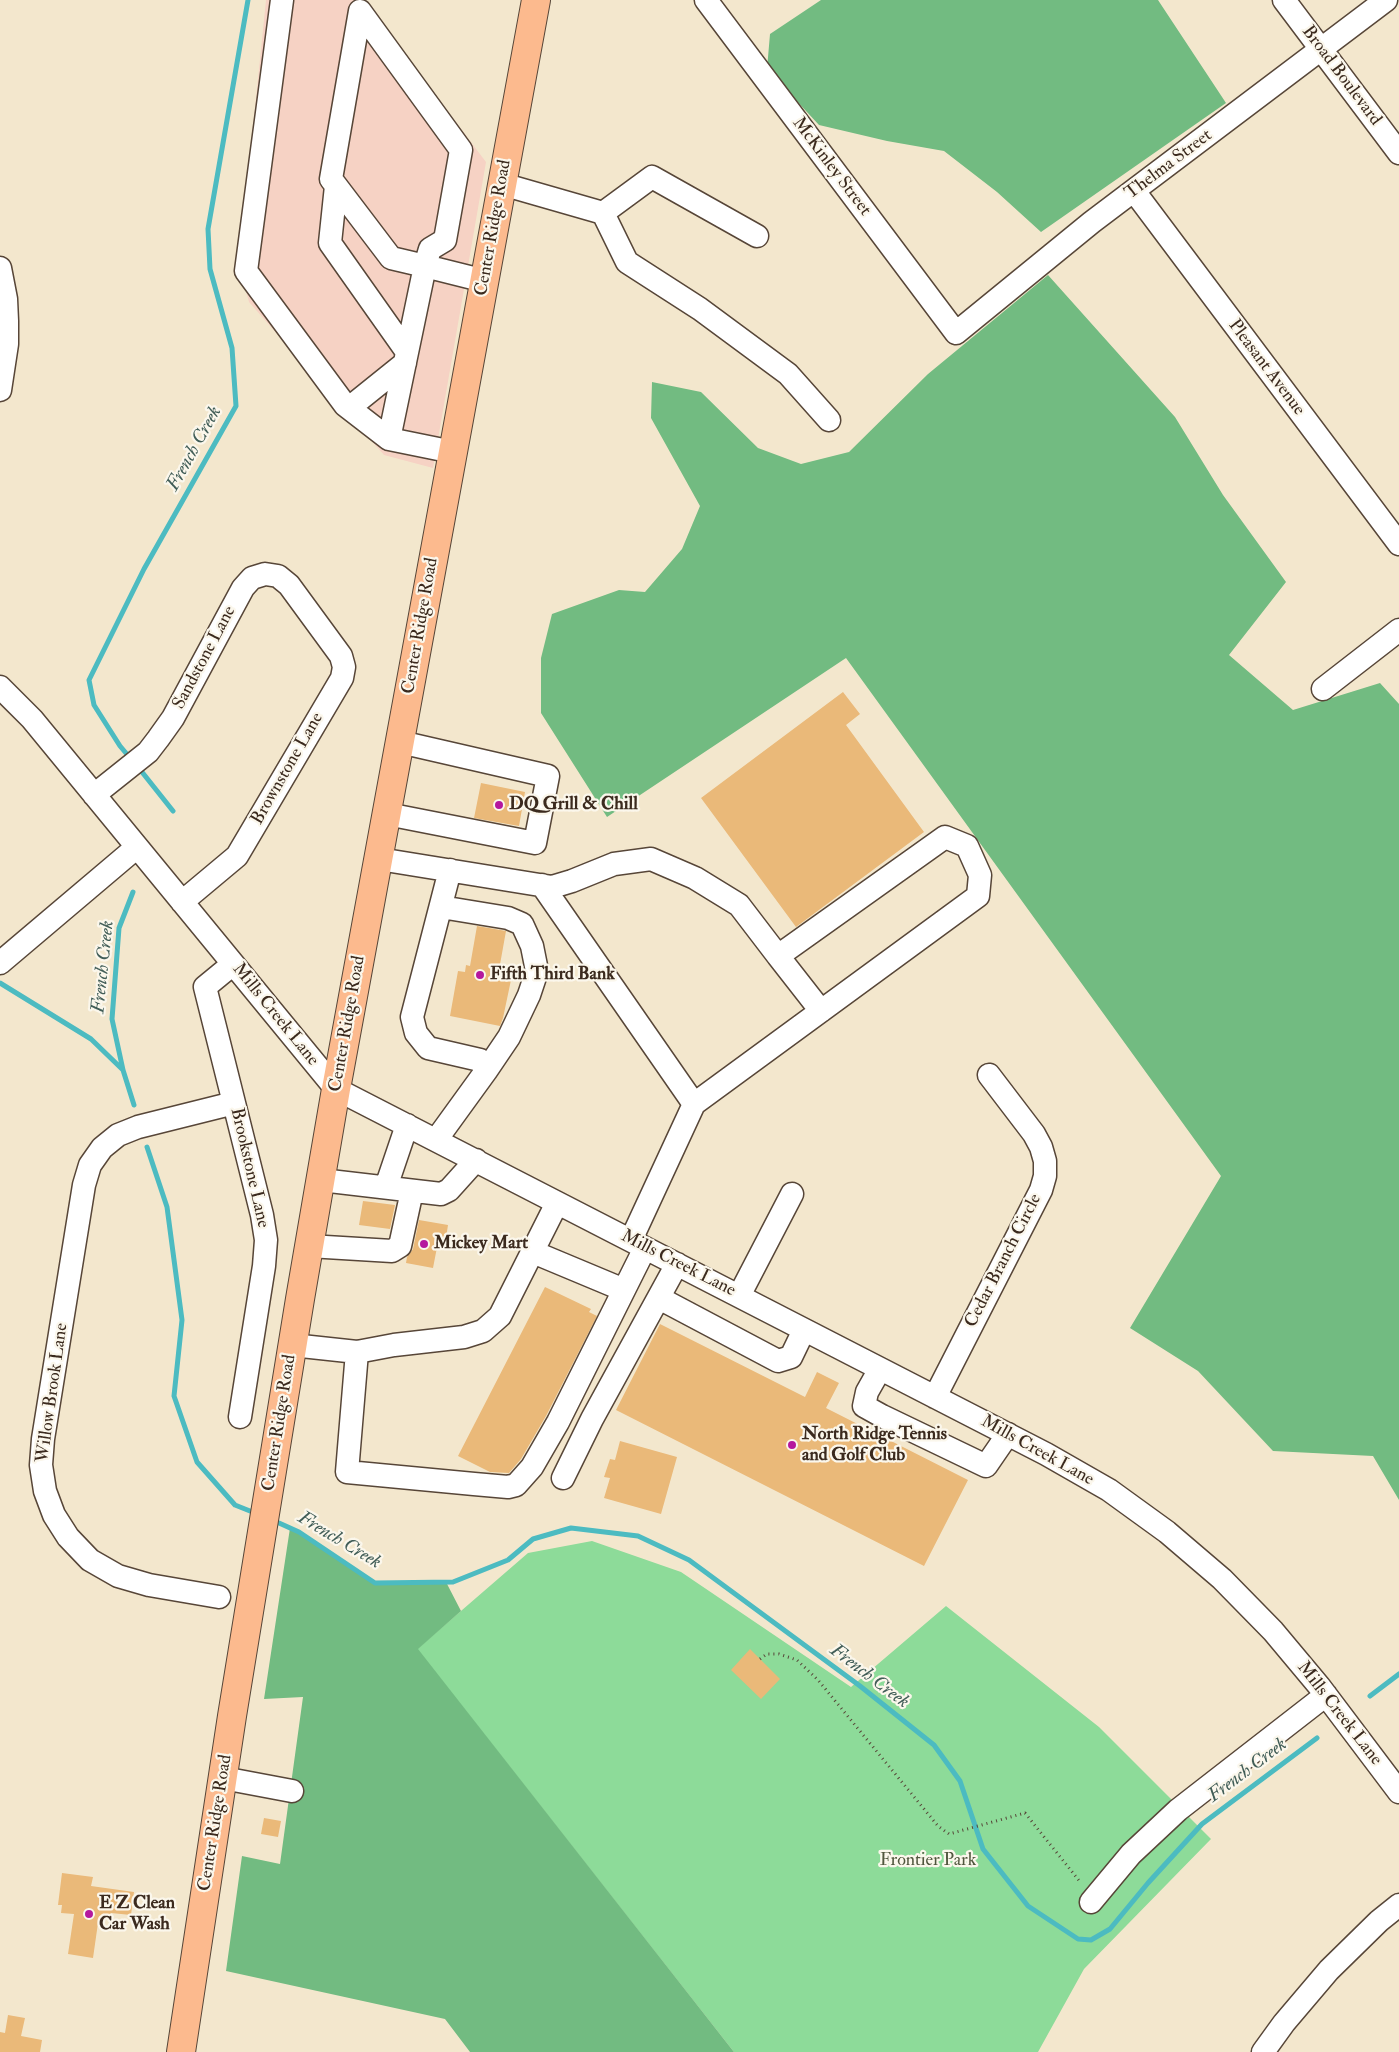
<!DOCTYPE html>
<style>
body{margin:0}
canvas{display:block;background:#f3e7cd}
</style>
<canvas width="1399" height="2052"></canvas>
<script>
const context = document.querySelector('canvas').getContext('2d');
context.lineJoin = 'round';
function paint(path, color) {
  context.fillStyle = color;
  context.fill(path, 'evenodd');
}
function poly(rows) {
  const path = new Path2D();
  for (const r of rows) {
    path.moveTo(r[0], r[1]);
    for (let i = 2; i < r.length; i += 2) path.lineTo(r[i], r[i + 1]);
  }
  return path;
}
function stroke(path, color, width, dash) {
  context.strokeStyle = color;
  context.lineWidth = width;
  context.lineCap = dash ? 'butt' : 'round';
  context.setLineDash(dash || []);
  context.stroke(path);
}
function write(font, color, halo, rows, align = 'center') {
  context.font = font + ' "IM FELL Double Pica",serif';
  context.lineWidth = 4.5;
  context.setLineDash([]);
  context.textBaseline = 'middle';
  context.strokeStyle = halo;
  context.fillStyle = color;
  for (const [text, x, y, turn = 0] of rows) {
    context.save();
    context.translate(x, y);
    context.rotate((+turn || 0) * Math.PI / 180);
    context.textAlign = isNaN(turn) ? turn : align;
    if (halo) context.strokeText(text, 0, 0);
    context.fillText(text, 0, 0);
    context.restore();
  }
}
const built = poly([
 [266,0,363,0,486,162,433,468,384,455,249,302,239,266]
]);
const green = poly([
 [592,1541,681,1572,851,1687,946,1606,1099,1727,1211,1839,1084,1969,1038,2052,734,2052,417,1649,528,1553]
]);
const forest = poly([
 [821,0,1158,0,1226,103,1041,232,997,192,944,151,887,141,819,125,767,69,770,34],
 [1048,275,1175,417,1223,495,1286,582,1229,655,1293,710,1380,683,1399,704,1399,1500,1373,1456,1273,1451,1198,1371,1130,1328,1221,1176,846,658,607,817,541,713,541,658,552,614,619,590,645,592,682,549,700,506,651,418,652,382,701,392,758,448,801,464,849,452,928,374],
 [290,1528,299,1532,375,1583,446,1582,461,1611,418,1649,734,2052,470,2052,445,2019,226,1971,242,1856,280,1864,303,1697,264,1699]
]);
const stream = poly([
 [131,759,120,746,94,705,89,680,144,569,236,406,232,348,210,269,208,229,248,0],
 [138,767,173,811],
 [133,892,119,928,112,1019,123,1070,134,1105],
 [0,983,91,1039,123,1070],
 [147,1147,167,1207,182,1320,174,1396,197,1462,235,1505,250,1511],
 [279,1523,299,1532,375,1583,453,1582,508,1560,533,1539,571,1528,638,1536,689,1560,860,1686,934,1745,960,1781,983,1849,1028,1906,1078,1939,1091,1940,1110,1929,1148,1883,1202,1824,1317,1738],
 [1370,1696,1399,1674]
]);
const building = poly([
 [843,692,860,714,846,725,924,832,796,927,701,798],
 [481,783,525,792,519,826,474,818],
 [477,926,506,931,499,970,503,971,502,978,511,980,503,1018,500,1026,450,1016,458,971,465,972,466,965,470,966],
 [363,1201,395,1205,390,1229,359,1225],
 [419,1220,448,1225,446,1238,439,1237,433,1268,406,1263,407,1257,413,1249],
 [545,1287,591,1309,589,1312,597,1316,546,1416,521,1459,509,1473,490,1472,458,1456],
 [660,1324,805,1397,817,1372,839,1383,826,1408,968,1480,924,1566,616,1410],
 [620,1441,677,1457,661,1514,604,1498,610,1478,604,1477,610,1459,615,1460],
 [750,1649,780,1679,761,1699,731,1670],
 [264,1818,281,1821,278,1837,261,1834],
 [62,1873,93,1877,91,1886,134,1892,131,1915,111,1913,111,1918,99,1916,93,1958,68,1954,74,1914,61,1913,62,1905,58,1905],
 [8,2015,25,2018,21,2036,42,2040,40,2052,0,2052,0,2032,5,2033]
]);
const path = poly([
 [760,1659,767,1654,779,1654,797,1660,818,1680,938,1826,949,1834,1025,1813,1081,1883]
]);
const minor = poly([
 [282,0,246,271,345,405,389,439],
 [706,0,956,333,1092,222,1386,0],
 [1284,0,1399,153],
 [502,184,603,213,627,262,700,309,788,374,829,420],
 [336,186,330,243,407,352],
 [1134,191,1399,544],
 [603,213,652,177,757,236],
 [0,268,6,299,7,321,7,344,0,390],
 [349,408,405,363],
 [453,452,389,439,425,266,430,249,445,240,461,150,360,11,331,179,391,258,425,266,485,281],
 [0,687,32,719,336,1089,1046,1454,1109,1490,1167,1532,1222,1579,1273,1631,1319,1686,1399,1792],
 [1323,689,1399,630],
 [94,795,148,752,158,739,173,718,243,588,252,578,265,574,278,576,289,585,341,656,344,667,342,678,237,856,182,902],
 [387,814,535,843,548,776,400,742],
 [379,859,552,887,572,881,614,864,651,859,695,878,739,905,778,956,945,837,967,846,980,875,978,896,694,1104,631,1240],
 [542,885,694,1104],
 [441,907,508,918,522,924,532,946,537,971,529,995,509,1037,486,1071],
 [778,956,821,1011],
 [0,963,137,847],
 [233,964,205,987,262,1215,266,1240,264,1266,240,1417],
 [436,1140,486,1071,480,1060,428,1048,416,1033,412,1017,450,870],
 [321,1180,441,1194,449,1190,476,1160],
 [386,1187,407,1125],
 [309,1246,392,1251,400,1246,412,1191],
 [533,1252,624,1290],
 [739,1296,792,1194],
 [659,1298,778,1361,791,1357,804,1330],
 [292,1345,357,1352,347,1472,474,1484,508,1487,516,1485,532,1467,558,1422,645,1248],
 [357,1352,394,1345,464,1337,483,1331,500,1316,557,1203],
 [880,1369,867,1392,864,1406,882,1416,986,1466,1008,1434],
 [935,1397,1041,1190,1045,1176,1045,1161,1041,1147,1034,1134,989,1075],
 [563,1478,592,1419,677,1264],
 [219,1597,149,1585,118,1576,90,1560,68,1537,54,1515,45,1491,41,1465,43,1439,84,1185,90,1165,102,1148,118,1135,138,1127,234,1103],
 [223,1778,292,1791],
 [1091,1902,1131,1854,1178,1810,1326,1695],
 [1263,2052,1284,2023,1329,1970,1379,1921,1399,1905]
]);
const major = poly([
 [181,2052,232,1716,300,1299,336,1089,536,0]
]);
const markers = [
 [499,805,5,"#b5179e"],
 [480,975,5,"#b5179e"],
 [424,1244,5,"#b5179e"],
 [792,1445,5,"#b5179e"],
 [89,1914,5,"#b5179e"]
];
const streetNames = [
 ["Broad Boulevard",1341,76,53],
 ["Thelma Street",1169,165,-37],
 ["McKinley Street",831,167,53],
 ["Center Ridge Road",494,228,-80],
 ["Pleasant Avenue",1266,368,53],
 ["Center Ridge Road",421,626,-80],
 ["Sandstone Lane",205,658,-62],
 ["Brownstone Lane",288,769,-60],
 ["Mills Creek Lane",275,1015,51],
 ["Center Ridge Road",348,1024,-80],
 ["Brookstone Lane",249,1168,77],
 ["Cedar Branch Circle",1004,1261,-63],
 ["Mills Creek Lane",678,1264,27],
 ["Willow Brook Lane",53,1393,-82],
 ["Center Ridge Road",280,1423,-81],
 ["Mills Creek Lane",1037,1451,29],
 ["Mills Creek Lane",1339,1714,52],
 ["Center Ridge Road",216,1823,-81]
];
const poiNames = [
 ["DQ Grill & Chill",509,805],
 ["Fifth Third Bank",490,975],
 ["Mickey Mart",434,1244],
 ["North Ridge Tennis",802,1435],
 ["and Golf Club",802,1456],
 ["E Z Clean",99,1904],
 ["Car Wash",99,1925]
];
const parkNames = [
 ["Frontier Park",928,1861]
];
const waterNames = [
 ["French Creek",195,449,-61],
 ["French Creek",104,967,-84],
 ["French Creek",339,1541,31],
 ["French Creek",869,1677,37],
 ["French Creek",1248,1771,-37]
];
paint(built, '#f6d2c4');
paint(green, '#8ddb99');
paint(forest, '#72bb81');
stroke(stream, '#4cbbc1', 5);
paint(building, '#eab979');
stroke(minor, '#574638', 25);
stroke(major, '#574638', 30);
stroke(path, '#574638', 3, [1, 4]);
stroke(minor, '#fff', 22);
stroke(major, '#fcba8e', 28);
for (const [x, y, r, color] of markers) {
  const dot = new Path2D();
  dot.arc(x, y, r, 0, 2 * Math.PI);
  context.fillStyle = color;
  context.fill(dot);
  stroke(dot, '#fbf7ec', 2);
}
write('18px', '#3b2a1e', '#fbf7ec', streetNames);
write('bold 18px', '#3b2a1e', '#fbf7ec', poiNames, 'left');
write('18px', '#50563d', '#fbf7ec', parkNames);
write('italic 19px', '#415d57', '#fbf7ec', waterNames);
</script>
